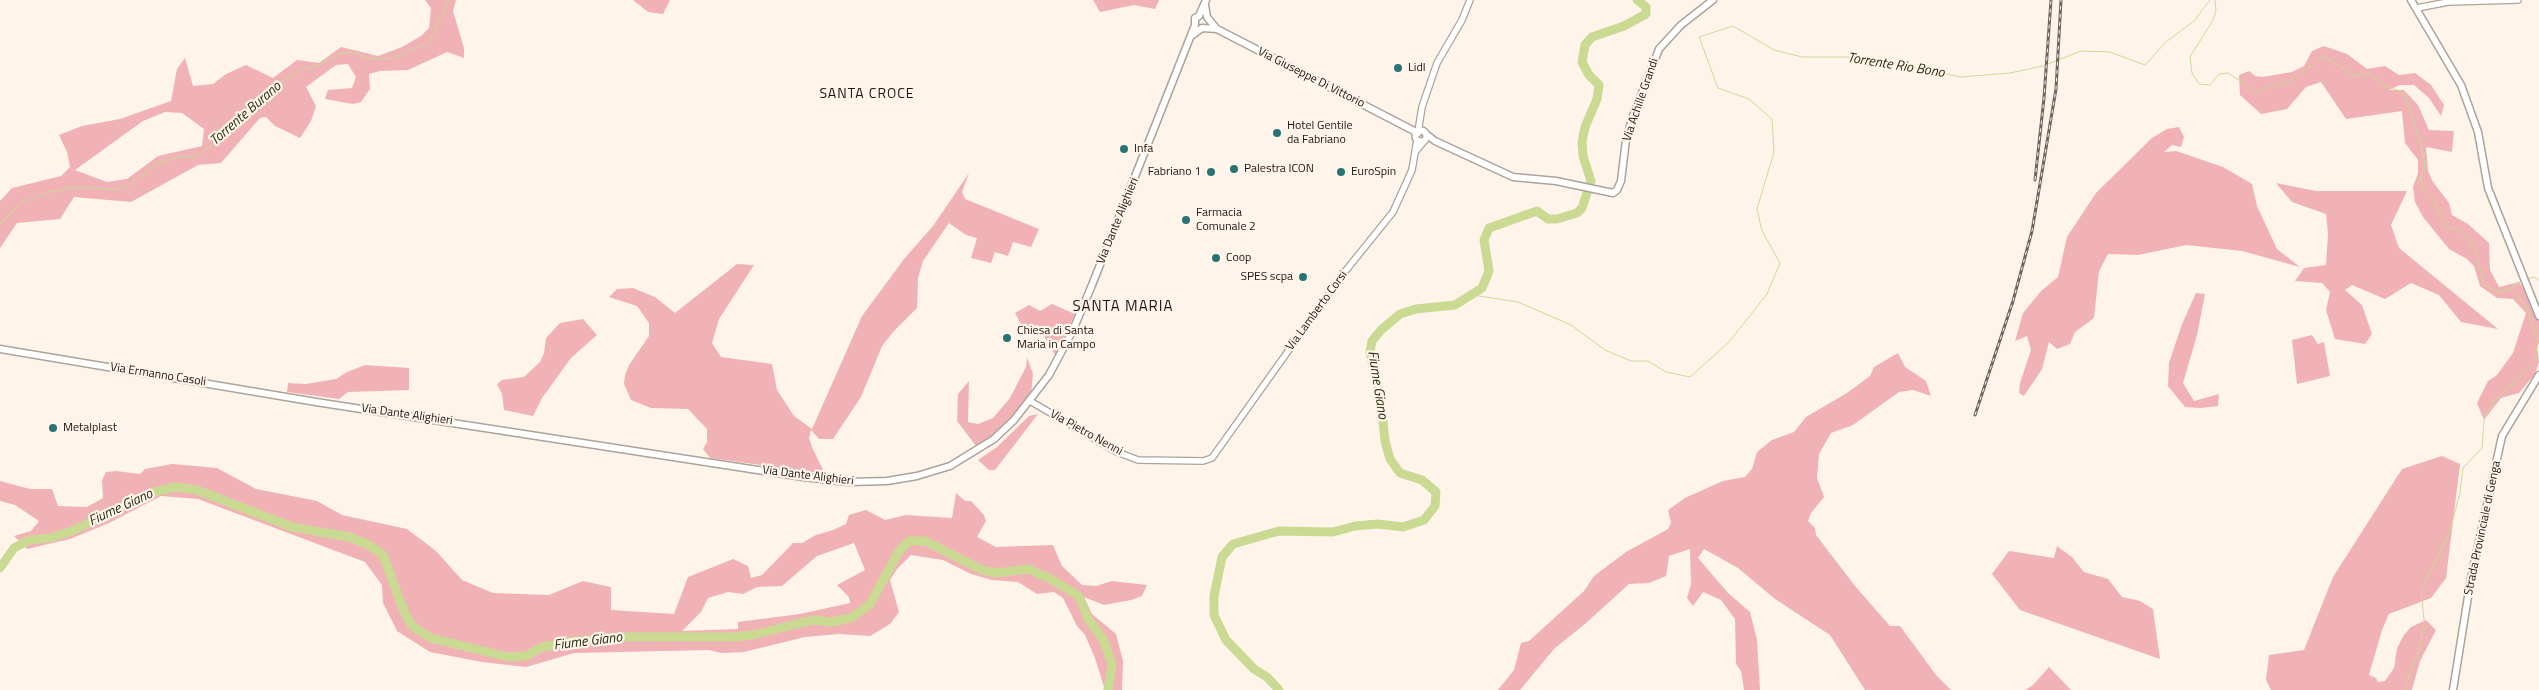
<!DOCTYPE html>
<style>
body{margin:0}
canvas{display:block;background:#fef4ea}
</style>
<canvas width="2539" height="690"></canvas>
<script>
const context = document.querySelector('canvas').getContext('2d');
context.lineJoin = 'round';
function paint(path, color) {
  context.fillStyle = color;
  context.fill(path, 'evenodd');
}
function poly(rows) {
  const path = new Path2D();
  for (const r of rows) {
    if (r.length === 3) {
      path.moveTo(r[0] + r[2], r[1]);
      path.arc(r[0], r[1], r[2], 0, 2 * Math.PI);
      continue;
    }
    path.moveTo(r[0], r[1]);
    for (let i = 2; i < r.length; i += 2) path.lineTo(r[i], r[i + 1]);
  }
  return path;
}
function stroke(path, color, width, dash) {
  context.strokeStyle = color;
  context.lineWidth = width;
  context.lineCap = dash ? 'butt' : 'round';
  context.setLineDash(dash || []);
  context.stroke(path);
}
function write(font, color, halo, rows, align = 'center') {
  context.font = font + ' "Titillium Web",sans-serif';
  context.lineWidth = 4.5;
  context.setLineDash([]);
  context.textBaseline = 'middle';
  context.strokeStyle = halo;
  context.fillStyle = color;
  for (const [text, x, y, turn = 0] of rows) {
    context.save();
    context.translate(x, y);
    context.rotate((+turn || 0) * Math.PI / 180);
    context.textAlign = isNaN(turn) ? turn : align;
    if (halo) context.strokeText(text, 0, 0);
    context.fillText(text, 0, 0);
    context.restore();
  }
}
const green = poly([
 [425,0,456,0,453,11,464,48,464,58,447,52,408,70,380,71,369,74,370,89,361,102,353,104,325,99,328,90,352,88,356,77,348,64,336,65,306,87,316,106,311,121,300,138,275,126,266,117,260,118,221,163,198,165,131,202,74,197,60,219,17,223,0,248,0,201,12,188,61,176,70,167,67,152,59,135,82,126,120,119,171,101,177,69,185,58,193,86,213,84,226,74,246,65,273,78,297,60,319,63,341,47,378,56,402,47,421,36,429,28,431,8],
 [165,112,182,113,204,129,202,146,158,156,127,179,107,182,75,170,143,121],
 [633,0,670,0,663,14,648,12],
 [1093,0,1159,0,1155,9,1134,5,1100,12],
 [2324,46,2347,54,2367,69,2385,66,2399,75,2415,73,2431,85,2444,105,2441,116,2429,98,2414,85,2400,85,2389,90,2404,90,2418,105,2429,130,2454,131,2452,152,2426,147,2428,171,2433,182,2449,203,2452,215,2468,224,2489,243,2490,270,2499,287,2519,282,2529,296,2539,320,2539,343,2537,346,2539,362,2535,374,2519,393,2501,398,2484,420,2477,403,2488,381,2497,375,2513,353,2526,313,2513,299,2497,298,2480,286,2474,266,2467,259,2449,249,2423,217,2415,202,2413,187,2418,173,2418,160,2405,143,2402,111,2346,119,2321,82,2306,87,2287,109,2261,114,2240,95,2239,75,2249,71,2255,76,2262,77,2292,72,2304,66,2312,51],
 [2179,127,2184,137,2181,147,2172,145,2164,152,2176,151,2223,167,2252,184,2257,206,2277,249,2300,267,2242,251,2186,245,2138,255,2108,254,2099,271,2094,318,2075,332,2070,344,2057,349,2049,342,2042,369,2024,396,2019,393,2020,383,2031,350,2027,336,2015,341,2023,313,2041,291,2058,277,2067,237,2096,193,2152,138,2167,129],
 [969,173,962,192,965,199,1039,229,1031,247,1013,242,1008,256,995,252,991,263,971,258,977,238,966,235,949,223,923,261,918,278,917,308,893,332,882,346,861,397,833,439,819,439,811,430,809,438,812,447,825,474,710,458,703,449,707,442,707,429,688,409,651,408,631,400,624,384,625,375,629,365,649,336,649,323,637,306,609,297,617,289,633,288,655,297,675,313,737,264,754,265,719,319,712,343,721,357,772,364,777,390,794,416,812,429,862,316,904,259,933,226],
 [2276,183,2316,191,2407,191,2391,225,2399,248,2498,329,2461,322,2439,295,2411,283,2385,299,2352,285,2345,290,2362,305,2372,334,2365,344,2335,339,2326,310,2330,292,2322,283,2295,281,2304,268,2326,265,2328,234,2326,214,2292,202],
 [2196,293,2205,294,2197,335,2183,383,2194,401,2219,394,2218,406,2201,408,2185,407,2168,386,2169,363,2182,324],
 [1052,304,1075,314,1055,355,1038,325,1023,328,1015,313,1029,305,1040,311],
 [583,319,597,335,571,358,542,398,533,416,504,410,502,394,497,384,502,380,524,377,540,362,544,353,546,338,560,323],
 [2312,335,2318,344,2324,342,2330,376,2297,384,2292,340],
 [1898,353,1905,367,1926,381,1931,396,1913,390,1899,392,1853,425,1831,433,1819,454,1817,478,1824,497,1811,513,1808,521,1815,528,1816,535,1855,586,1890,626,1900,626,1936,675,1951,690,1865,690,1830,635,1775,599,1738,568,1704,549,1698,558,1728,593,1750,612,1757,640,1760,690,1744,690,1741,671,1736,664,1735,619,1721,600,1703,592,1693,606,1687,598,1691,584,1690,549,1669,556,1666,576,1649,583,1629,584,1586,623,1554,649,1520,690,1498,690,1514,670,1521,643,1529,641,1584,591,1594,576,1626,552,1668,529,1671,523,1668,510,1685,498,1723,481,1745,477,1752,469,1757,452,1772,440,1794,432,1806,417,1847,393,1870,376,1874,367],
 [1027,357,1033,374,1031,394,1010,420,989,439,976,446,957,421,958,394,969,381,968,422,978,424,993,418,1010,398,1026,367],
 [365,365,409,368,409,390,348,392,339,399,287,392,288,383,306,384,336,379,347,372],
 [1038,414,995,470,989,470,978,460,997,447,1029,416],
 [2442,456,2460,464,2446,578,2431,598,2389,614,2382,630,2369,675,2376,678,2378,682,2385,681,2394,668,2397,648,2404,635,2411,627,2426,620,2436,630,2420,661,2412,690,2271,690,2266,680,2269,655,2304,650,2333,577,2402,469],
 [172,464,217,468,256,489,317,501,342,515,407,529,436,551,462,580,493,593,549,595,583,581,611,587,611,610,674,614,688,577,733,559,748,566,751,578,762,575,793,543,802,543,816,535,833,530,846,524,849,515,866,510,885,520,906,515,952,518,956,493,965,501,971,501,984,515,986,521,977,537,996,547,1053,545,1062,566,1082,585,1096,586,1112,581,1147,585,1142,596,1131,600,1104,605,1084,597,1092,614,1116,634,1123,661,1122,690,1105,690,1095,658,1085,635,1077,626,1063,598,1054,592,1037,594,1018,582,992,580,971,574,943,560,911,555,897,569,890,580,899,612,890,624,870,636,839,634,805,637,744,652,721,653,709,650,574,653,526,667,482,662,430,652,397,631,383,603,382,585,365,562,198,499,161,496,109,523,70,539,27,549,14,536,31,531,39,521,15,505,0,501,0,481,30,489,52,489,58,506,87,507,103,498,102,480,106,472,116,471,140,474,145,469],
 [854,543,865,570,837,585,849,597,850,603,800,614,738,622,738,629,682,631,701,612,708,598,728,592,743,594,757,587,782,586,817,556],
 [2057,546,2072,557,2084,572,2108,579,2122,597,2140,601,2153,609,2160,659,2020,610,1992,574,2009,551,2054,558],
 [2049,667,2071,690,2025,690,2033,685]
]);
const stream = poly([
 [2215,0,2216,11,2213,20,2190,57,2192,73,2199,84,2210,85,2219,74,2228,73,2257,92,2294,79,2323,56,2355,76,2369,73,2387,87,2397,90,2406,97,2421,146,2425,164,2420,179,2425,191,2436,203,2446,228,2455,228,2464,234,2470,242,2477,256,2484,285,2497,292,2506,290,2523,280],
 [0,224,21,203,49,192,71,188,118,189,129,185,158,163,183,156,194,157,220,140,235,122,273,87,305,68,317,66,341,53,350,52,373,59,392,58,425,44,433,35,449,0],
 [2527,279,2534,277,2539,280],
 [1473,295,1518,302,1571,325,1605,350,1631,361,1648,361,1666,372,1690,377,1729,342,1767,294,1780,263,1762,231,1757,209,1774,152,1772,119,1749,99,1718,88,1699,37,1733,26,1774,50,1802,57,1857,57,1961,77,2010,73,2043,66,2081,51,2110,52,2145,65,2166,42,2194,21,2210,0],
 [2404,690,2420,647,2424,619,2421,590,2449,534,2460,493,2463,468,2482,448,2484,419,2494,401,2522,376,2533,362,2539,341,2527,310,2521,299,2507,289]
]);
const river = poly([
 [0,568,14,548,29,540,50,538,72,531,154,492,175,487,197,490,292,527,349,537,369,545,383,555,403,609,412,626,431,638,508,657,526,656,542,647,568,642,619,637,732,637,753,635,812,620,832,622,853,617,870,604,899,551,909,541,925,541,982,570,996,573,1028,569,1049,578,1079,596,1088,619,1103,639,1112,665,1108,690],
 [1279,690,1267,677,1254,669,1226,640,1214,615,1214,596,1222,557,1233,544,1279,531,1333,532,1355,526,1378,524,1403,527,1424,520,1435,506,1436,492,1422,480,1400,473,1390,459,1385,441,1381,401,1370,352,1372,341,1381,330,1400,314,1416,309,1455,305,1482,288,1489,271,1484,240,1489,228,1537,211,1548,219,1557,219,1577,213,1582,208,1591,181,1583,156,1582,142,1585,127,1597,99,1599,85,1589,75,1582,62,1585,45,1592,37,1624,26,1646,14,1646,7,1637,0]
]);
const tertiary = poly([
 [2417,8,2448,2,2518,0],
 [1418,132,1422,107,1437,63,1462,20,1470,0],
 [1416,151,1425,140],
 [1030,401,1117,452,1138,460,1203,461,1212,458,1343,274,1393,212,1412,170,1417,140]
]);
const secondary = poly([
 [2411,0,2461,85,2478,132,2488,188,2539,316],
 [1205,5,1207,17,1216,28],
 [1191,36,1202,28,1217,29,1418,133],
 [1421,136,5.5],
 [1426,134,1435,141,1513,177,1556,181,1613,193,1617,190,1621,181,1626,140,1633,116,1659,49,1681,25,1713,0],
 [0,349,316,402,803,477,849,482,887,481,917,476,950,466,994,439,1014,420,1049,375,1073,330,1092,285,1195,25,1195,18,1199,16,1206,0],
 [2453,690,2471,578,2502,436,2539,375]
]);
const rail = poly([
 [2035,180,2044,98,2051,0],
 [1975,415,2013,301,2032,231,2056,89,2061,0]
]);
const markers = [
 [1398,68,5,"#287373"],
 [1277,133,5,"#287373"],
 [1124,149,5,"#287373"],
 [1234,169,5,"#287373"],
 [1211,172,5,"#287373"],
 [1341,172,5,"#287373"],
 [1186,220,5,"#287373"],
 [1216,258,5,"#287373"],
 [1303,277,5,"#287373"],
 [1007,338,5,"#287373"],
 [53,428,5,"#287373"]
];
const poiNames = [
 ["Lidl",1408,68],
 ["Hotel Gentile",1287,126],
 ["da Fabriano",1287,140],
 ["Infa",1134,149],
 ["Palestra ICON",1244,169],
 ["Fabriano 1",1201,172,"right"],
 ["EuroSpin",1351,172],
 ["Farmacia",1196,213],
 ["Comunale 2",1196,227],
 ["Coop",1226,258],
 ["SPES scpa",1293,277,"right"],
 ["Chiesa di Santa",1017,331],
 ["Maria in Campo",1017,345],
 ["Metalplast",63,428]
];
const streetNames = [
 ["Via Giuseppe Di Vittorio",1311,78,27],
 ["Via Achille Grandi",1641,100,-71],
 ["Via Dante Alighieri",1118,221,-68],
 ["Via Lamberto Corsi",1317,311,-54],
 ["Via Ermanno Casoli",158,375,9],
 ["Via Dante Alighieri",407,415,8],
 ["Via Pietro Nenni",1086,433,29],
 ["Via Dante Alighieri",808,476,7],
 ["Strada Provinciale di Genga",2483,528,-78]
];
const waterNames = [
 ["Torrente Rio Bono",1896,66,9],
 ["Torrente Burano",246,114,-41],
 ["Fiume Giano",1377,385,81],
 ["Fiume Giano",121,508,-25],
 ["Fiume Giano",588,642,-7]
];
const neighbourhoodNames = [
 ["SANTA CROCE",867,95]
];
const quarterNames = [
 ["SANTA MARIA",1123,307]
];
paint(green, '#f0b2b5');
stroke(stream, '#cada93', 1);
stroke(river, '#cada93', 9);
stroke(tertiary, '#aca39a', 8);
stroke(secondary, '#aca39a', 9);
stroke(tertiary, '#fff', 5.5);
stroke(secondary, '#fff', 6);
stroke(rail, '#6b655f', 3);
stroke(rail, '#fef4ea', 1, [4]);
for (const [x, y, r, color] of markers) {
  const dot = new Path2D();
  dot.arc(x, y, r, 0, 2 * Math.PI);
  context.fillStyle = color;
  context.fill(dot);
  stroke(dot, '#fef4ea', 2);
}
write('12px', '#1c1815', '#fef4ea', poiNames, 'left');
write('12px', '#1c1815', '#fef4ea', streetNames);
write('italic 14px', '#292f10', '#fef4ea', waterNames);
context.letterSpacing = '1px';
write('14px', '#1c1815', '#fef4ea', neighbourhoodNames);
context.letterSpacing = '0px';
context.letterSpacing = '1px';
write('15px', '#1c1815', '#fef4ea', quarterNames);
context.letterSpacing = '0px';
</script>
